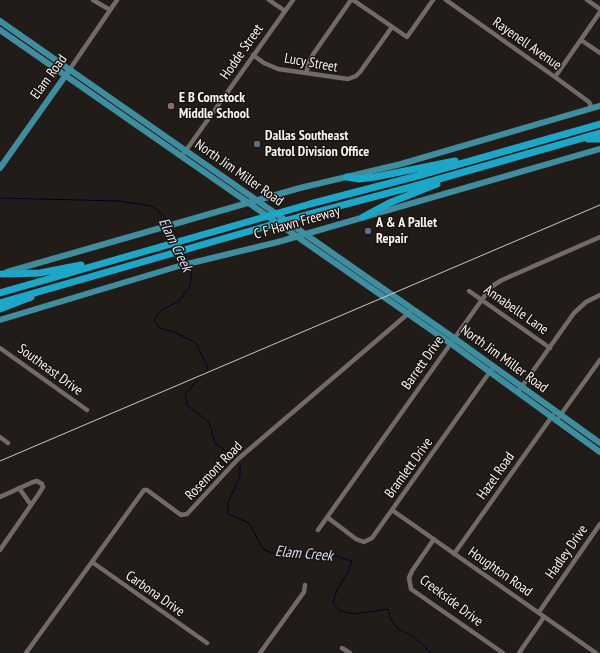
<!DOCTYPE html>
<style>
body{margin:0}
canvas{display:block;background:#221c19}
</style>
<canvas width="600" height="653"></canvas>
<script>
const context = document.querySelector('canvas').getContext('2d');
context.lineJoin = 'round';
function poly(rows) {
  const path = new Path2D();
  for (const r of rows) {
    path.moveTo(r[0], r[1]);
    for (let i = 2; i < r.length; i += 2) path.lineTo(r[i], r[i + 1]);
  }
  return path;
}
function stroke(path, color, width, dash) {
  context.strokeStyle = color;
  context.lineWidth = width;
  context.lineCap = dash ? 'butt' : 'round';
  context.setLineDash(dash || []);
  context.stroke(path);
}
function write(font, color, halo, rows, align = 'center') {
  context.font = font + ' "PT Sans Narrow",sans-serif';
  context.lineWidth = 3;
  context.setLineDash([]);
  context.textBaseline = 'middle';
  context.strokeStyle = halo;
  context.fillStyle = color;
  for (const [text, x, y, turn = 0] of rows) {
    context.save();
    context.translate(x, y);
    context.rotate((+turn || 0) * Math.PI / 180);
    context.textAlign = isNaN(turn) ? turn : align;
    if (halo) context.strokeText(text, 0, 0);
    context.fillText(text, 0, 0);
    context.restore();
  }
}
const stream = poly([
 [0,198,119,201,152,206,165,217,168,224],
 [170,229,175,239],
 [182,254,186,262],
 [188,267,192,275,189,288,179,301,160,311,154,320,159,328,174,332,196,343,208,368,185,394,187,405,209,422,215,444,236,457],
 [240,464,240,476,228,503,228,514,249,523,263,549,272,553,329,554,352,561,348,572,337,590,333,603,340,611,354,614,388,609,391,620,398,629,413,636,431,653]
]);
const minor = poly([
 [93,0,110,10],
 [269,0,285,11],
 [353,0,407,37,433,0],
 [446,0,555,77,589,102,592,108],
 [587,0,600,9],
 [581,40,600,53],
 [253,55,264,63,278,69,348,79,356,76,360,72,392,27],
 [70,69,117,0],
 [306,73,310,60,314,53,351,0],
 [555,77,600,12],
 [182,156,293,0],
 [469,291,550,348],
 [0,348,87,410],
 [518,392,574,313,586,302,600,295],
 [559,417,600,360],
 [0,437,8,443],
 [19,488,31,505],
 [0,497,33,482,37,481,42,484,43,487,38,495,0,550],
 [392,510,596,653],
 [327,517,356,539,364,542,372,538,494,366],
 [318,530,491,287,502,280,600,237],
 [434,539,412,571,409,578,411,589,503,653],
 [454,554,553,415],
 [92,562,207,643],
 [539,612,600,524],
 [342,648,350,653],
 [26,653,144,490,147,490,181,515,187,514,238,459,410,312],
 [260,653,304,592,305,585],
 [519,653,544,617]
]);
const major = poly([
 [0,21,454,338,600,443],
 [0,30,450,343,600,452],
 [0,168,68,72],
 [7,272,300,188,401,164,600,106],
 [0,320,179,266,278,242,600,149]
]);
const highway = poly([
 [588,139,600,139],
 [347,177,359,179,375,177,455,161],
 [363,217,389,203,437,184],
 [2,274,40,273,81,265],
 [0,293,310,204,421,175,600,124],
 [0,303,309,214,411,187,600,133],
 [0,309,31,297]
]);
const tram = poly([
 [0,461,600,205]
]);
const markers = [
 [171,106,4,"#8d6e63"],
 [257,144,4,"#5c6f8a"],
 [368,231,4,"#5c6f8a"]
];
const streetNames = [
 ["Rayenell Avenue",527,44,35],
 ["Hodde Street",242,52,-55],
 ["Lucy Street",311,63,10],
 ["Elam Road",49,77,-54],
 ["North Jim Miller Road",239,173,35],
 ["C F Hawn Freeway",297,223,-16],
 ["Annabelle Lane",516,310,35],
 ["North Jim Miller Road",504,359,36],
 ["Barrett Drive",423,363,-55],
 ["Southeast Drive",50,370,36],
 ["Bramlett Drive",409,468,-54],
 ["Rosemont Road",214,471,-46],
 ["Hazel Road",496,476,-55],
 ["Hadley Drive",567,552,-55],
 ["Houghton Road",500,572,35],
 ["Carbona Drive",155,594,35],
 ["Creekside Drive",451,601,37]
];
const poiNames = [
 ["E B Comstock",179,98],
 ["Middle School",179,114],
 ["Dallas Southeast",265,136],
 ["Patrol Division Office",265,152],
 ["A & A Pallet",376,223],
 ["Repair",376,239]
];
const waterNames = [
 ["Elam Creek",175,245,64],
 ["Elam Creek",304,554,5]
];
stroke(stream, '#00012d', 1);
stroke(minor, '#726a66', 4.5);
stroke(major, '#3e8ea0', 6);
stroke(highway, '#1ca6c7', 7);
stroke(tram, '#cbc7c5', 1);
for (const [x, y, r, color] of markers) {
  const dot = new Path2D();
  dot.arc(x, y, r, 0, 2 * Math.PI);
  context.fillStyle = color;
  context.fill(dot);
  stroke(dot, '#191310', 1.5);
}
write('14px', '#f7f3f1', '#191310', streetNames);
write('bold 14px', '#f7f3f1', '#191310', poiNames, 'left');
write('italic 15px', '#d5deef', '#191310', waterNames);
</script>
